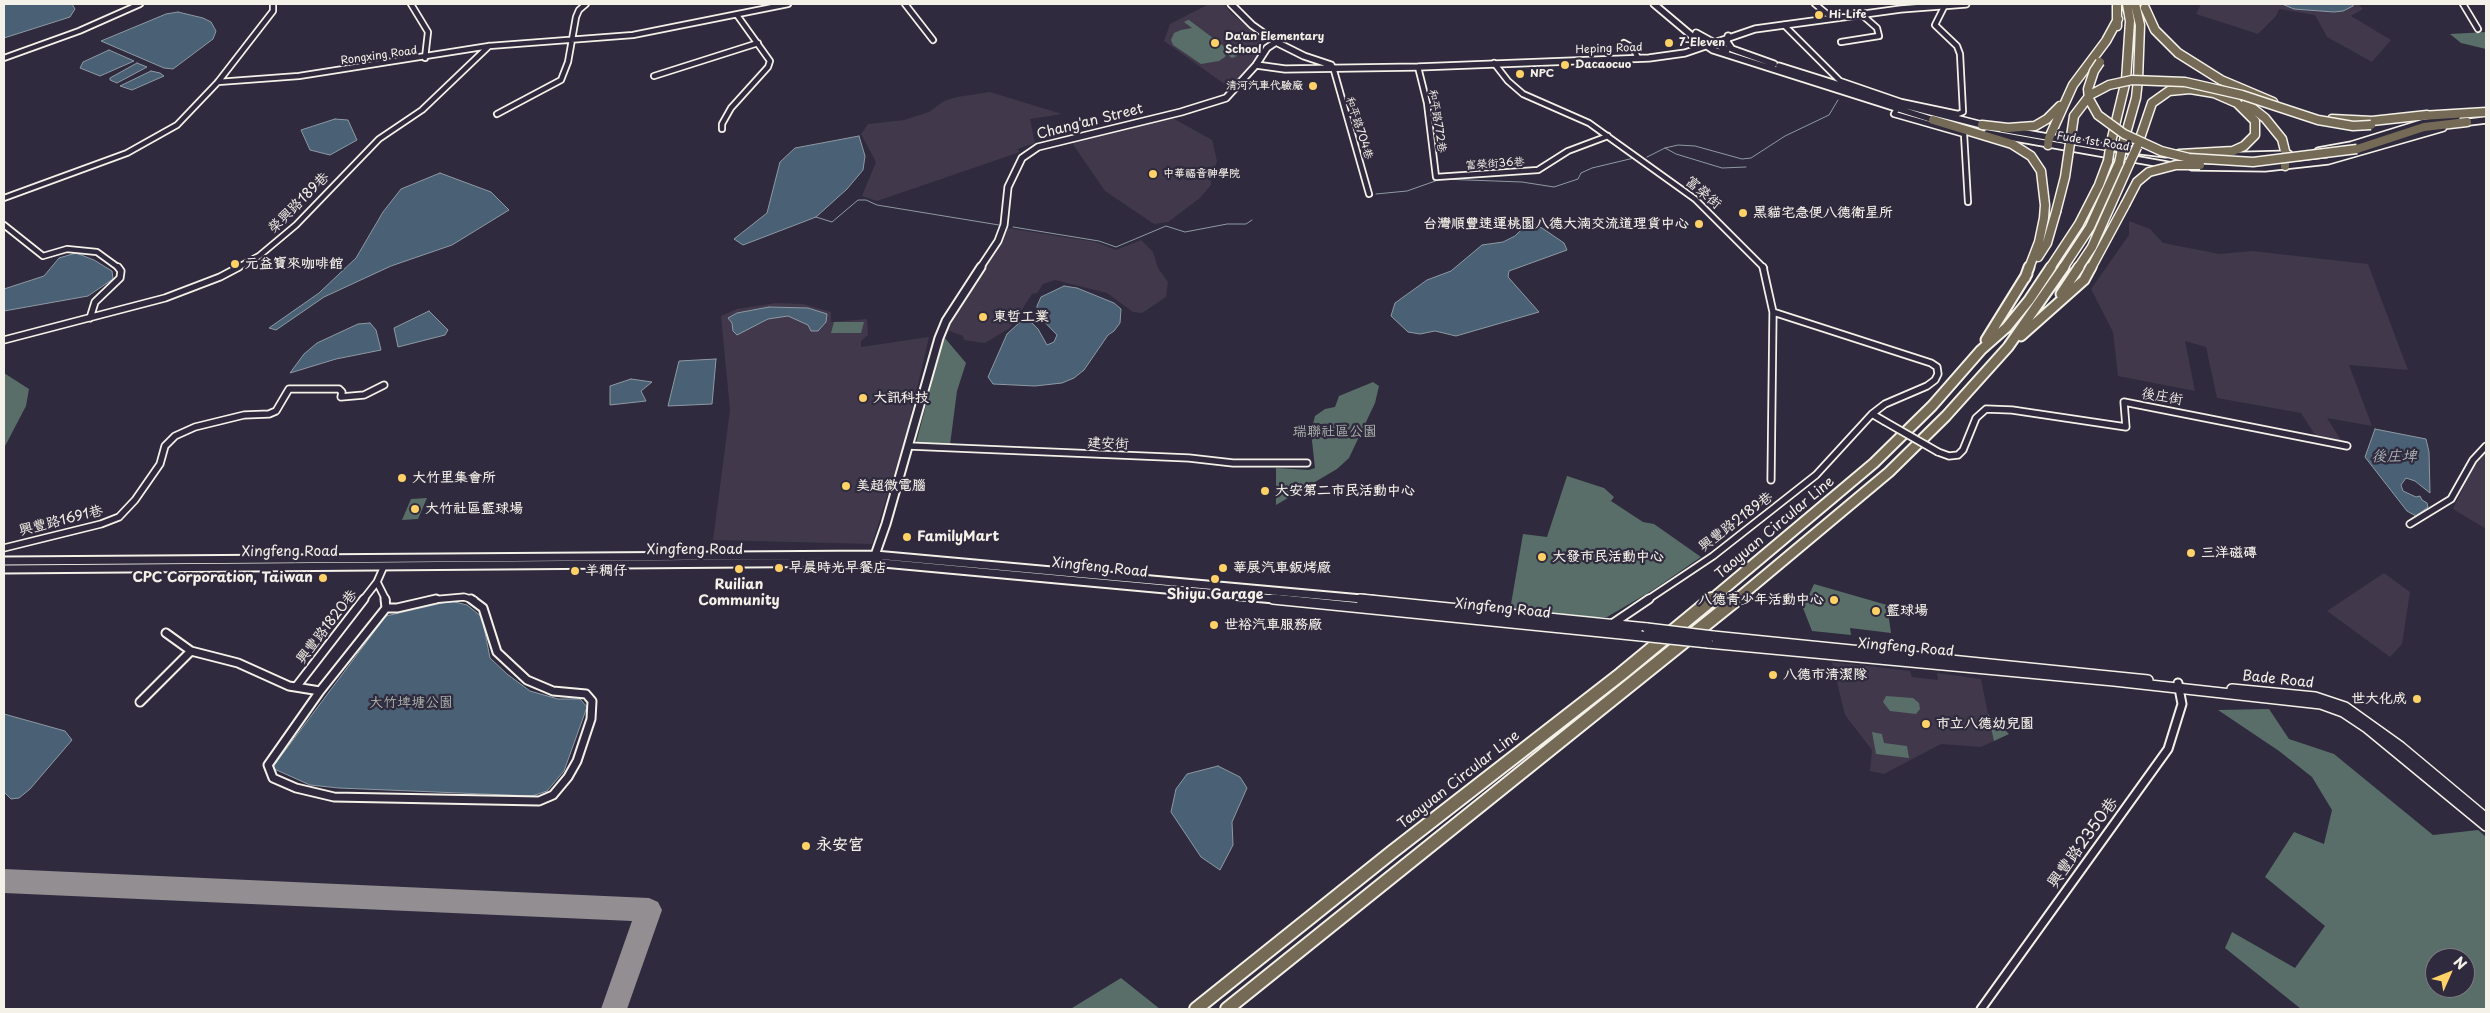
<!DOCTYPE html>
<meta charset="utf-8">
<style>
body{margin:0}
#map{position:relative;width:2490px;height:1013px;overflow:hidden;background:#2f2a3d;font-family:"Playpen Sans",sans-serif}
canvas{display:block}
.frame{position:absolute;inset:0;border:5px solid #f4f1e8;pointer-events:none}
.north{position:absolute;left:2425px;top:948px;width:50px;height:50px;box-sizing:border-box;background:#2f2a3d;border:1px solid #7e7a81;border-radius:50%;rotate:46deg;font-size:14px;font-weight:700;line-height:20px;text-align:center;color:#f4f1e8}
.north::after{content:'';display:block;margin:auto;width:18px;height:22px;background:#ffd166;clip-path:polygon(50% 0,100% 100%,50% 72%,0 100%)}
</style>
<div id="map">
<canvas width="2490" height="1013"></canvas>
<div class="frame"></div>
<div class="north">N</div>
</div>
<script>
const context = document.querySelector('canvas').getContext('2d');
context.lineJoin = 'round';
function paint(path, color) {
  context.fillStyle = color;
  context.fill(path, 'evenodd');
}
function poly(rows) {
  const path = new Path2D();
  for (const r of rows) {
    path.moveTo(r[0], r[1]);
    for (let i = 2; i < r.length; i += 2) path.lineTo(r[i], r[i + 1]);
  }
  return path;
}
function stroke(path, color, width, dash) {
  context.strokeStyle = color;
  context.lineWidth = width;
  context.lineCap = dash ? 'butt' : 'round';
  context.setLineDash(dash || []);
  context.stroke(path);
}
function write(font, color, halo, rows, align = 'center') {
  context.font = font + ' "Playpen Sans","LXGW WenKai TC",sans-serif';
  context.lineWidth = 4.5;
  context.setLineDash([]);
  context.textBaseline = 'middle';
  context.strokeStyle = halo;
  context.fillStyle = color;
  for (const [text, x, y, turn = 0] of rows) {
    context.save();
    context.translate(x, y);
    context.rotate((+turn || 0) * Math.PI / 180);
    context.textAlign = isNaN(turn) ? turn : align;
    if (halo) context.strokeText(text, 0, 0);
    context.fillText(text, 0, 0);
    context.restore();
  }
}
const built = poly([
 [1209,4,1224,4,1232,14,1260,36,1263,46,1254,65,1235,86,1226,85,1164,41,1170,24],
 [2201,4,2358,4,2363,9,2351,16,2391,40,2372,62,2327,37,2315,15,2279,9,2276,16,2258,34,2196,14],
 [990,92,1062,114,1030,119,1035,143,1017,149,1020,152,877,201,862,196,876,162,861,134,868,124,904,120,929,112,944,101,957,97],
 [1171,117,1212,140,1217,161,1211,179,1211,185,1200,198,1168,222,1154,224,1105,191,1072,143],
 [2129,221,2150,229,2163,243,2220,254,2252,251,2368,264,2408,370,2349,365,2372,426,2327,418,2343,443,2317,438,2301,413,2217,398,2206,347,2185,341,2195,391,2118,376,2113,332,2091,289,2129,235],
 [1007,228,1096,242,1116,250,1141,240,1153,252,1158,268,1168,282,1166,297,1142,313,1133,312,1107,293,1055,280,1043,284,1037,293,1032,294,1010,328,985,343,964,340,963,336,947,330,1003,238],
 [776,303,803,304,831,312,831,322,867,319,868,335,861,341,861,347,929,337,906,436,872,544,713,540,730,410,721,316,737,309],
 [2486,452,2486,529,2453,509,2476,461],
 [2384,573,2410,592,2402,644,2390,657,2327,611],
 [1832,662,1910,671,1912,677,1938,680,1937,673,1981,679,1988,714,2009,734,1981,747,1941,744,1884,774,1870,771,1872,750,1845,715]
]);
const green = poly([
 [1188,20,1189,20,1237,56,1232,58,1226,54,1225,57,1219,61,1201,64,1173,45,1171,40,1174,33,1181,30,1192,28,1184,22],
 [2486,32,2486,49,2461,43,2450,34],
 [834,322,864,322,861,333,831,333],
 [944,337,966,363,957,391,950,445,916,443],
 [4,373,29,389,26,406,4,448],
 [1373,382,1379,386,1375,403,1349,458,1337,469,1276,505,1276,468,1309,470,1315,468,1311,432,1315,416,1325,409,1335,407,1339,396],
 [1567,476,1604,488,1614,497,1611,501,1643,522,1654,524,1701,557,1653,590,1607,617,1584,617,1510,610,1523,534,1547,537],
 [427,498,418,519,402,520,411,499],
 [1814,584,1887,605,1891,633,1850,628,1851,635,1812,631,1803,608],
 [1886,696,1913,698,1919,703,1920,709,1916,714,1890,711,1883,702],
 [2269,709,2289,739,2334,754,2433,835,2478,830,2486,837,2486,1009,2301,1009,2225,948,2232,932,2295,968,2325,926,2265,877,2294,832,2324,844,2332,810,2312,777,2279,751,2218,710],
 [2435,958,2465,958,2465,988,2435,988],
 [1988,714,2009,734,1994,741],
 [1872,732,1882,734,1884,743,1907,746,1909,758,1876,754],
 [1121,978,1160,1009,1070,1009,1072,1008]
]);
const water = poly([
 [4,4,72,4,75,9,70,17,4,38,4,4],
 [2282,4,2353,4,2353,6,2343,11,2334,12,2294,9,2282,4],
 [178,12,203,18,211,22,216,31,213,39,173,69,164,68,101,41,166,14,178,12],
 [109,50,134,61,100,76,80,68,83,62,109,50],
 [137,63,147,67,117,83,110,80,110,78,137,63],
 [151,71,160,73,164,76,132,90,120,86,151,71],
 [335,119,348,120,357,140,330,155,310,150,301,130,335,119],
 [859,136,865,156,863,170,847,189,816,217,743,245,734,239,767,213,780,162,795,148,859,136],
 [440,173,491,192,509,210,452,245,391,266,324,297,276,330,269,328,319,293,356,258,383,212,401,189,440,173],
 [1529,222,1542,228,1564,243,1567,250,1509,271,1508,277,1539,312,1456,336,1435,331,1420,334,1408,332,1391,316,1395,303,1427,280,1451,271,1482,245,1503,242,1515,236,1529,222],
 [76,253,94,260,112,271,113,279,88,296,4,311,4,289,44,276,59,258,76,253],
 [1064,286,1077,288,1114,303,1121,309,1120,323,1114,331,1108,335,1084,370,1074,378,1062,383,1035,386,993,384,988,377,1007,334,1019,323,1024,321,1032,323,1038,329,1047,345,1054,342,1057,335,1038,315,1037,306,1041,297,1064,286],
 [769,307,808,308,827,314,826,322,818,331,811,331,808,325,788,316,768,319,737,335,733,331,732,323,728,318,737,313,769,307],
 [429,311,448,330,445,335,398,347,394,328,429,311],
 [370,323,376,330,381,350,336,359,290,373,304,354,317,343,358,324,370,323],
 [716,359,712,404,668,406,679,361,716,359],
 [631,379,652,382,641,391,646,401,610,405,610,386,631,379],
 [2375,429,2426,439,2429,452,2430,493,2415,481,2406,478,2401,485,2403,491,2416,497,2420,496,2422,500,2427,503,2428,507,2416,516,2407,511,2365,457,2375,429],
 [451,601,467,605,482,617,490,658,507,674,530,691,558,699,580,699,587,707,564,771,547,791,532,796,339,788,310,785,272,768,386,616,451,601],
 [4,714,65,731,72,740,30,789,19,798,11,799,4,792,4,714],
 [1218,766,1240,777,1247,788,1232,822,1233,845,1220,870,1201,857,1171,812,1176,789,1187,774,1218,766]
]);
const stream = poly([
 [1665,148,1676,154,1722,168,1746,167],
 [1647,157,1665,148,1678,145,1695,146,1742,159,1751,158,1785,136,1829,115,1838,100],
 [1376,194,1407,191,1441,179,1522,182,1554,187,1578,179,1581,173,1592,168,1634,158],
 [816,217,832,222,858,200,866,200,877,205,999,225],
 [1013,227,1099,241,1116,247,1166,226,1185,232,1227,224,1246,224,1252,220]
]);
const taxiway = poly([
 [4,869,649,898,658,902,662,910,627,1009,601,1009,632,921,4,893,4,869]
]);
const streetFar2 = poly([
 [411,4,428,32,425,58],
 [905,4,933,40],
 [1815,4,1832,18],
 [2463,4,2478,29],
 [1945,5,1935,25,1957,46,1960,54,1963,112,1958,114,1901,102,1894,114,1964,134,1968,202],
 [1784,25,1840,81,1901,102],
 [1841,42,1879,36,1877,28,1861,14],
 [1624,43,1633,48,1638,58],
 [4,58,79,31,140,4],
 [1494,63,1508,81,1523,94,1589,123,1695,199,1764,268],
 [1333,67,1369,194],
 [1418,67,1427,103,1436,177,1538,170,1568,151,1608,136],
 [654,76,758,43],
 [218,82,299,76,489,46,633,35,788,4],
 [497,114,561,80,568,62,576,17,579,10,586,4],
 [722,129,722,124,731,108,768,67,770,61,737,15],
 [4,198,127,153,177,125,218,82,273,11,273,4],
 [4,225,43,256,67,249,97,252,119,268],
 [237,268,259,256,296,225,379,139,422,110,489,46]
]);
const streetFar1 = poly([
 [1763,267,1773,312,1771,480],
 [90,318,95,302,120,278,121,271,118,267],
 [4,340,165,298,220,277,239,267],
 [1872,414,1884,421],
 [909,446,1189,458,1233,463,1307,463],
 [1938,452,1949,456,1958,455,1963,450,1976,418,1986,409,2012,410,2126,427,2124,402,2347,446],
 [2410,524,2451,499,2473,460,2486,446],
 [4,548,101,524,119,517,135,500,160,464,165,446,175,436,195,427,244,415,269,414,276,411,289,389,339,389,342,392,341,397,364,395,384,385],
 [384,566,377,582,386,600],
 [363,600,377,582],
 [430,600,464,597,474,600],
 [1647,600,1713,556,1816,475,1872,414,1885,404,1927,386,1935,380,1938,374,1937,367,1931,363,1773,312]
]);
const street = poly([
 [385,599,386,608],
 [386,608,397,608,436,599],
 [386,608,320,691,268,765,273,778,296,788,334,797,539,801,553,795,568,777,577,761,591,719,592,701,586,694,553,691,527,680,497,652,483,608,471,599],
 [1612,624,1649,599],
 [166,633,191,651,238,663,289,686,320,691],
 [296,687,364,599],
 [140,702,191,651],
 [1981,1009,2168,749,2182,704,2178,683]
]);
const secondaryFar2 = poly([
 [1231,4,1252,25,1276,42,1304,56,1331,65],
 [1654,4,1692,36,1713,50,1940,122],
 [1696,33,1727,50],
 [1728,36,1727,42,1732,49,1774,64],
 [1256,65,1285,69,1418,67,1649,58,1685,53,1755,29,1901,9,1966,4],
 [1779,66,1900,104,1986,126],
 [2461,123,2486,120],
 [2002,129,2099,146,2166,154],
 [1987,133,2173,166],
 [2318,151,2351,145,2422,123,2457,117],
 [2215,156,2289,154],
 [2192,167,2265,168,2328,161,2443,128],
 [980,268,998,241,1004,225,1008,187,1022,158,1038,147,1181,112,1226,98,1256,65,1267,48,1276,42]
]);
const secondaryFar1 = poly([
 [874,558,886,524,939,338,946,321,981,267],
 [4,561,875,555,1373,600],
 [4,569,872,562,1285,600]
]);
const secondary = poly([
 [1273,599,1641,636],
 [1360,599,1647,628],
 [1713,636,2148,680],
 [1708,643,2114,681,2321,704,2343,712,2367,728,2486,826],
 [2232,689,2315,697,2345,707,2401,747,2486,818]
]);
const highwayFar2 = poly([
 [2117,4,2117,26],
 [2145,8,2155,30,2178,53,2221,80,2273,102],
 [2246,103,2265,118,2282,139,2286,155,2285,166],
 [2421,116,2486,112],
 [2332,119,2372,121,2427,115],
 [1933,120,2012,144,2031,156,2041,171,2045,205,2044,218,2039,242,2029,268],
 [1982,125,2008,128,2035,126,2047,119,2060,106],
 [2111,142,2126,80,2130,21,2127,4],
 [2123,144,2136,98,2138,80,2140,25,2135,4],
 [2048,145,2049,138,2073,85,2106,41,2118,19],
 [2137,147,2152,103,2169,91,2190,89,2214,93,2237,103,2255,121,2255,135,2244,146,2233,151,2179,154],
 [2357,149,2424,127,2467,122],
 [2038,257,2047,243,2056,212],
 [2050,268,2079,224,2099,185,2108,161],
 [2063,268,2090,227,2119,163],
 [2078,268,2092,247,2130,162],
 [2091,268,2125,205]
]);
const highwayFar1 = poly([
 [2025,278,2029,267],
 [2061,294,2079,267],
 [2021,336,2084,280,2091,267],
 [1986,340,2027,274],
 [1711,600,1874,463,1932,406,1981,350,2007,327,2029,300,2051,267],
 [1736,600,1889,472,1946,416,2008,347,2064,267]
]);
const highway = poly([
 [1196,1009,1392,852,1621,674,1712,599],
 [1227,1009,1737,599]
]);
const streetBridge = poly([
 [1884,421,1938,452]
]);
const secondaryBridge = poly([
 [1647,628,1713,636],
 [1641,636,1708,643]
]);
const highwayBridge = poly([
 [2100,62,2094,71,2088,89,2089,99,2098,115,2124,134,2161,151,2189,158,2253,162,2357,149],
 [2108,161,2111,142],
 [2130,162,2137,147],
 [2119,163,2123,144],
 [2125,205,2137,182,2149,172,2176,165,2200,165],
 [2056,212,2065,177,2074,116,2090,95,2109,85,2132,80,2185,82,2242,95,2318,120,2353,126,2371,125]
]);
const markers = [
 [1819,15,5,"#ffd166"],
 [1215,43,5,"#ffd166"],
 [1669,43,5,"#ffd166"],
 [1565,65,5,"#ffd166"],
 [1520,74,5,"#ffd166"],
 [1313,86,5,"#ffd166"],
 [1153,174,5,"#ffd166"],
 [1743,213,5,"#ffd166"],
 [1699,224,5,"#ffd166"],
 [235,264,5,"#ffd166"],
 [983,317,5,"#ffd166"],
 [863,398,5,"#ffd166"],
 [402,478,5,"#ffd166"],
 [846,486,5,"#ffd166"],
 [1265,491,5,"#ffd166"],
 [415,509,5,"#ffd166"],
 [907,537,5,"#ffd166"],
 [2191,553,5,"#ffd166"],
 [1542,557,5,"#ffd166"],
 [779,568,5,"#ffd166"],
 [1223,568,5,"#ffd166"],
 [739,569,5,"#ffd166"],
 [575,571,5,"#ffd166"],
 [323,578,5,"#ffd166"],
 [1215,579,5,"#ffd166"],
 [1834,600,5,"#ffd166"],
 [1876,611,5,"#ffd166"],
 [1214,625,5,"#ffd166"],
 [1773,675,5,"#ffd166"],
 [2417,699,5,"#ffd166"],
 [1926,724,5,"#ffd166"],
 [806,846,5,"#ffd166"]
];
const farPoinames = [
 ["Hi-Life",1829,15],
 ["Da'an Elementary",1225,37],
 ["School",1225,50],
 ["7-Eleven",1679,43],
 ["Dacaocuo",1575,65],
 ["NPC",1530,74],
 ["清河汽車代驗廠",1303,86,"right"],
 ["中華福音神學院",1163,174]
];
const farStreetnames = [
 ["Heping Road",1609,49,-2],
 ["Rongxing Road",379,56,-8],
 ["和平路772巷",1437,121,81],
 ["和平路704巷",1359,128,72],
 ["Fude 1st Road",2093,142,9],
 ["富榮街36巷",1495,164,-4]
];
const streetNames = [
 ["Chang'an Street",1090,122,-14],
 ["富榮街",1703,193,40],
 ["榮興路189巷",299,203,-45],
 ["後庄街",2162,397,10],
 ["建安街",1108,444,2],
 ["興豐路1691巷",61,521,-14],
 ["興豐路2189巷",1736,522,-37],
 ["Taoyuan Circular Line",1775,528,-40],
 ["Xingfeng Road",695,550],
 ["Xingfeng Road",290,552],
 ["Xingfeng Road",1100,568,6],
 ["Xingfeng Road",1503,609,6],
 ["興豐路1820巷",327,627,-52],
 ["Xingfeng Road",1906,648,5],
 ["Bade Road",2278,680,6],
 ["Taoyuan Circular Line",1459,780,-38]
];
const poiNames = [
 ["黑貓宅急便八德衛星所",1753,213],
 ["台灣順豐速運桃園八德大湳交流道理貨中心",1689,224,"right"],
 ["元益寶來咖啡館",245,264],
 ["東哲工業",993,317],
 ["大訊科技",873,398],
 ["大竹里集會所",412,478],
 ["美超微電腦",856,486],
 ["大安第二市民活動中心",1275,491],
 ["大竹社區籃球場",425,509],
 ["FamilyMart",917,537],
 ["三洋磁磚",2201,553],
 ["大發市民活動中心",1552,557],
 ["早晨時光早餐店",789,568],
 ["華展汽車鈑烤廠",1233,568],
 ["羊稠仔",585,571],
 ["CPC Corporation, Taiwan",313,578,"right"],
 ["Ruilian",739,585,"center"],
 ["Community",739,601,"center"],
 ["Shiyu Garage",1215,595,"center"],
 ["八德青少年活動中心",1824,600,"right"],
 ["籃球場",1886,611],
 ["世裕汽車服務廠",1224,625],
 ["八德市清潔隊",1783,675],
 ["世大化成",2407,699,"right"],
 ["市立八德幼兒園",1936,724]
];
const parkNames = [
 ["瑞聯社區公園",1335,432],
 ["大竹埤塘公園",411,703]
];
const waterNames = [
 ["後庄埤",2394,457]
];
const nearStreetnames = [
 ["興豐路2350巷",2083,843,-54]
];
const nearPoinames = [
 ["永安宮",816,846]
];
paint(built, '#41384c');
paint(green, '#596e68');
paint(water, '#4a6075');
stroke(water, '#8e9aa3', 1);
stroke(stream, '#8e9aa3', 1);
paint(taxiway, '#928e92');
stroke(streetFar2, '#f4f1e8', 8);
stroke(streetFar1, '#f4f1e8', 9);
stroke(street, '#f4f1e8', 11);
stroke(secondaryFar2, '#f4f1e8', 9);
stroke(secondaryFar1, '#f4f1e8', 11);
stroke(secondary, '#f4f1e8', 12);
stroke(highwayFar2, '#f4f1e8', 11);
stroke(highwayFar1, '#f4f1e8', 13);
stroke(highway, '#f4f1e8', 16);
stroke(streetFar2, '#2f2a3d', 4.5);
stroke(streetFar1, '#2f2a3d', 5.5);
stroke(street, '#2f2a3d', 7);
stroke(secondaryFar2, '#2f2a3d', 5.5);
stroke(secondaryFar1, '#2f2a3d', 7);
stroke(secondary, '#2f2a3d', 9);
stroke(highwayFar2, '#756a55', 8);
stroke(highwayFar1, '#756a55', 9);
stroke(highway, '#756a55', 12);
stroke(streetBridge, '#f4f1e8', 9, []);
stroke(secondaryBridge, '#f4f1e8', 12, []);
stroke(highwayBridge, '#f4f1e8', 11, []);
stroke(streetBridge, '#2f2a3d', 5.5);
stroke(secondaryBridge, '#2f2a3d', 9);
stroke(highwayBridge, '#756a55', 8);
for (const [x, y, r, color] of markers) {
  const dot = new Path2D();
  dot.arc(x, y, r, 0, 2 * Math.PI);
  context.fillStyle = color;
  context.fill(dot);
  stroke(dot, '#2f2a3d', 2);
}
write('bold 11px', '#f4f1e8', '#2f2a3d', farPoinames, 'left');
write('11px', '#f4f1e8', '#2f2a3d', farStreetnames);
write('14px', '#f4f1e8', '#2f2a3d', streetNames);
write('bold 14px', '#f4f1e8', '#2f2a3d', poiNames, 'left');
write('14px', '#aeb6ae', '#2f2a3d', parkNames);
write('italic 15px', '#b0b7ba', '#2f2a3d', waterNames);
write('16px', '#f4f1e8', '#2f2a3d', nearStreetnames);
write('bold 16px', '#f4f1e8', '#2f2a3d', nearPoinames, 'left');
</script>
